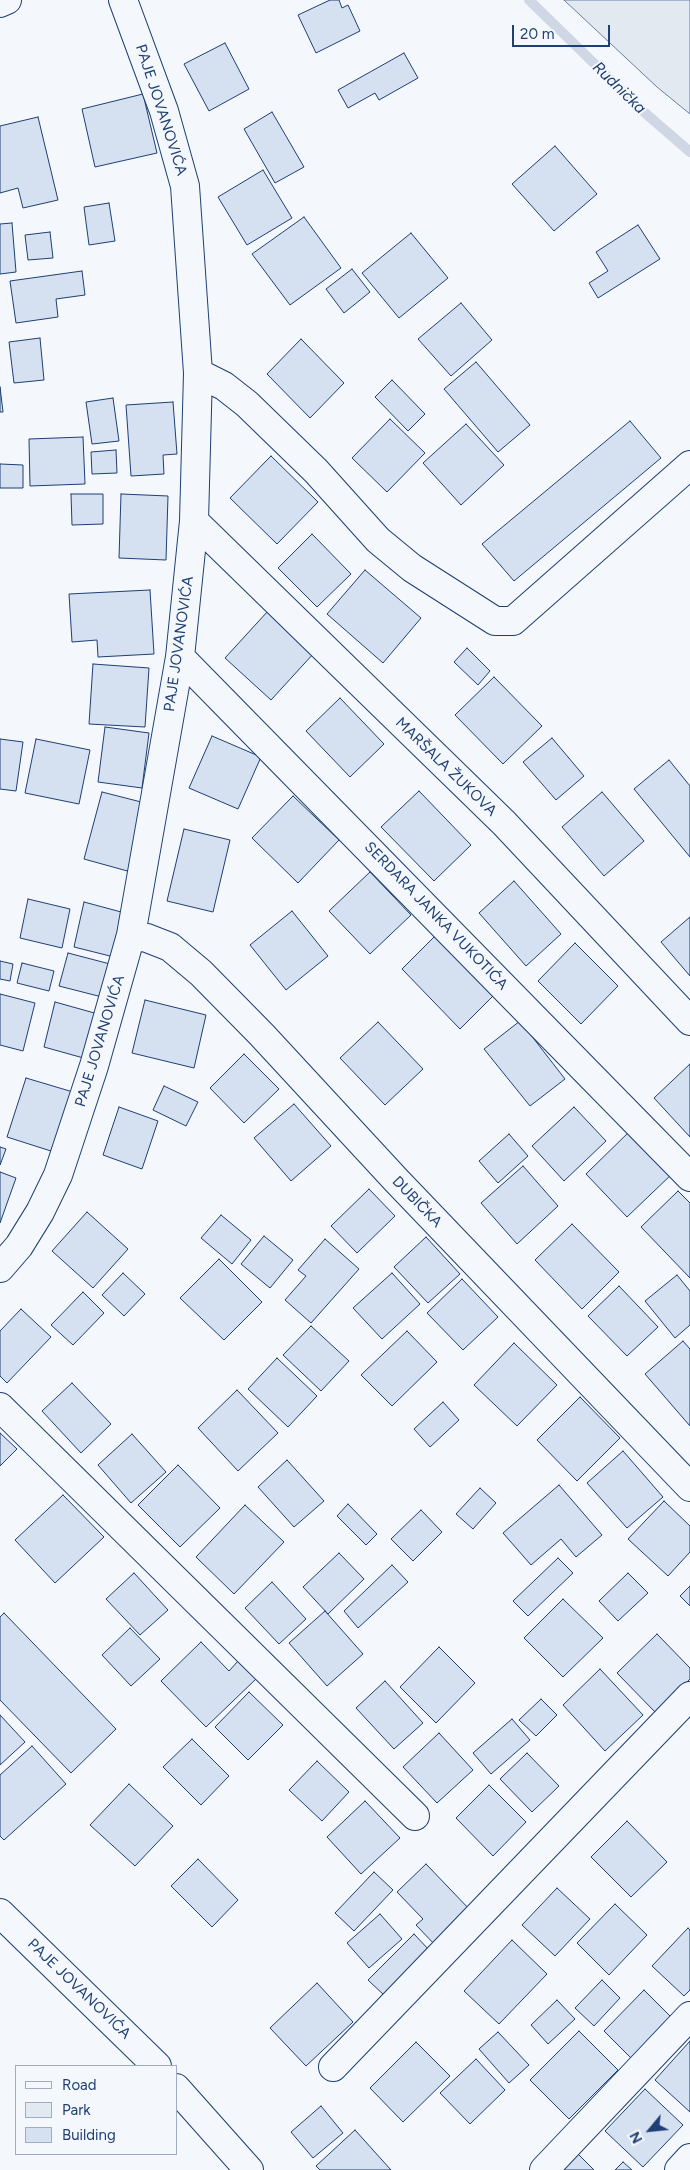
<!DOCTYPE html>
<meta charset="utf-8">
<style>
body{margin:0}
#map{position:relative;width:690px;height:2170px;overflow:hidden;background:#f4f7fb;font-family:Figtree,sans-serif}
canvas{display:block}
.legend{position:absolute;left:15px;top:2065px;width:162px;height:90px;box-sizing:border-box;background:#f4f7fb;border:1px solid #9eadc5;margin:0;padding:6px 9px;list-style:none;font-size:15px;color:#1d3f73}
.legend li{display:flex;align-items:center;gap:10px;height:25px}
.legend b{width:25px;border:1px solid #9eadc5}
.north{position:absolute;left:625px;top:2105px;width:50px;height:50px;-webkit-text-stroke:4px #f4f7fb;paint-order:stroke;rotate:242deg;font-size:14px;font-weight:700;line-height:20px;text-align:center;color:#1d3f73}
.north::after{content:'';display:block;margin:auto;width:18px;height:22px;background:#1d3f73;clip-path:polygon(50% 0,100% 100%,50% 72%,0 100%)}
.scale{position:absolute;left:512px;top:25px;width:98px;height:22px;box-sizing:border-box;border:2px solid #1d3f73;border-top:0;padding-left:6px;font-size:15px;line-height:18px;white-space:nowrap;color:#1d3f73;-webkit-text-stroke:4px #f4f7fb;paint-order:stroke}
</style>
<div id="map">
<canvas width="690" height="2170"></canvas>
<ul class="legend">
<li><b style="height:6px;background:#f4f7fb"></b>Road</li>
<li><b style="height:14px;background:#e3e9f0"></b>Park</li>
<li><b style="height:14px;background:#d5e0f0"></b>Building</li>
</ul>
<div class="north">N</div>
<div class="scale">20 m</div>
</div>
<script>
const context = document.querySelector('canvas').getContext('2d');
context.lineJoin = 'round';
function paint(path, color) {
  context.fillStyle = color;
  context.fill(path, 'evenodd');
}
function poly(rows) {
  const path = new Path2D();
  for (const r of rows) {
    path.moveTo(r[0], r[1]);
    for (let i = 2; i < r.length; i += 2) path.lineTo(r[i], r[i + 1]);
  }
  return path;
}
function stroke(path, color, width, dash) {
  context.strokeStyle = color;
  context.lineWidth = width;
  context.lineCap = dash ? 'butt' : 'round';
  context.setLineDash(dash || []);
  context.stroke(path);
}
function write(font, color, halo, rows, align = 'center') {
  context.font = font + ' Figtree,sans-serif';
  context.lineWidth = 4;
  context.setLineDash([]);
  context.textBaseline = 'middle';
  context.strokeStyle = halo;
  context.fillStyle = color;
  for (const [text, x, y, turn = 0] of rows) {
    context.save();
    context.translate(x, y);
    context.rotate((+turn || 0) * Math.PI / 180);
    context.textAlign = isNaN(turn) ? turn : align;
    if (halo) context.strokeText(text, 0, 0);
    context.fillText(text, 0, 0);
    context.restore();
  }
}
const green = poly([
 [564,0,690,0,690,114,657,87,564,0]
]);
const stream = poly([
 [529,0,644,112,690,152]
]);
const building = poly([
 [330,0,339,0,342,8,348,5,360,31,316,53,298,15,330,0],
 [225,43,249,89,209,111,184,64,225,43],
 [404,53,418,78,379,100,375,93,348,108,338,90,404,53],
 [143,94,157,153,95,167,82,109,143,94],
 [272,112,304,167,275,183,244,129,272,112],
 [38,117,58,200,23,208,18,188,0,193,0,126,38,117],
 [555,146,597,194,554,231,512,184,555,146],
 [263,170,292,218,247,245,218,197,263,170],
 [109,203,115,241,89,245,84,207,109,203],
 [304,217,341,268,290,305,252,254,304,217],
 [12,223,16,272,0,274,0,224,12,223],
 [638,225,660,259,598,298,589,283,608,271,596,252,638,225],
 [50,232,53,258,28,260,25,235,50,232],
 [411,233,448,278,399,318,362,273,411,233],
 [352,269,370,292,344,313,326,289,352,269],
 [82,271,85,295,56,299,58,317,16,323,10,281,82,271],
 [461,303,492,340,451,376,418,339,461,303],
 [40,338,44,380,14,383,9,342,40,338],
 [301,339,344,383,310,418,267,374,301,339],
 [476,362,530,425,498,452,444,389,476,362],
 [392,380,425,414,408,431,375,397,392,380],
 [0,387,3,412,0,412,0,387],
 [113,398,119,441,92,444,86,402,113,398],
 [173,402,177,454,163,455,164,474,131,476,126,405,173,402],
 [390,419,425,453,387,492,352,458,390,419],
 [630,421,661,458,514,581,482,544,630,421],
 [466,424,504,465,461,505,423,463,466,424],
 [83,437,85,484,30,486,29,439,83,437],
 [116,450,117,473,92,474,91,452,116,450],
 [271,456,318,502,277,544,230,498,271,456],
 [0,464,23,465,23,488,0,488,0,464],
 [71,494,103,494,103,524,72,525,71,494],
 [121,494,168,496,166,560,119,558,121,494],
 [312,534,351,574,317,607,278,568,312,534],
 [365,570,421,618,383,663,327,614,365,570],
 [150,590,154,654,98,657,97,640,72,642,69,594,150,590],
 [268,611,314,653,271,700,225,658,268,611],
 [467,648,490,671,478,685,454,662,467,648],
 [93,664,149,668,145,727,89,724,93,664],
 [494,677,542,726,503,764,455,715,494,677],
 [340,698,384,744,350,777,306,731,340,698],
 [105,727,149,733,142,788,98,782,105,727],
 [212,736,261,757,238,809,189,788,212,736],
 [552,738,584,776,556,800,523,762,552,738],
 [0,739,23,742,16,791,0,789,0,739],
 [36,739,90,750,79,804,25,793,36,739],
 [669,760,690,786,690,857,634,789,669,760],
 [419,791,471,845,434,881,381,827,419,791],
 [102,792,149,804,131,872,84,859,102,792],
 [602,792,644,841,604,876,562,827,602,792],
 [293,796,339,840,298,883,252,838,293,796],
 [184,829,230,840,213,912,167,901,184,829],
 [370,872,411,915,370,954,329,911,370,872],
 [514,881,561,934,526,966,479,913,514,881],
 [28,899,70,909,62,948,20,938,28,899],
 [84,902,125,913,114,957,74,947,84,902],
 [292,911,328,956,286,990,250,945,292,911],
 [690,917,690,976,661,942,690,917],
 [438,933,496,993,460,1029,402,969,438,933],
 [575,943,618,986,581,1024,538,981,575,943],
 [68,953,110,964,102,997,59,986,68,953],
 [0,961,13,964,10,981,0,979,0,961],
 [22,963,54,971,49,991,17,983,22,963],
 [0,994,35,1003,23,1051,0,1045,0,994],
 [145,1000,206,1015,194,1068,132,1053,145,1000],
 [55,1002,98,1014,87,1059,44,1047,55,1002],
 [520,1021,565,1079,530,1106,484,1049,520,1021],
 [378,1022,423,1069,385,1105,340,1058,378,1022],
 [244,1054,279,1089,244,1123,210,1088,244,1054],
 [690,1064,690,1137,654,1098,690,1064],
 [26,1078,73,1092,54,1152,7,1137,26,1078],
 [164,1086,198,1102,186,1126,153,1110,164,1086],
 [294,1104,331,1146,291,1181,254,1138,294,1104],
 [119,1107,158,1121,142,1169,103,1155,119,1107],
 [574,1107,606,1141,564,1181,532,1146,574,1107],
 [632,1129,674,1172,627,1217,586,1174,632,1129],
 [509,1134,528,1156,498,1183,479,1161,509,1134],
 [0,1147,6,1149,0,1165,0,1147],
 [523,1166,558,1206,517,1244,481,1203,523,1166],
 [0,1172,16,1178,0,1223,0,1172],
 [369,1189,395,1216,357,1253,331,1226,369,1189],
 [678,1191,690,1203,690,1278,641,1227,678,1191],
 [87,1212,128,1249,93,1288,52,1251,87,1212],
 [221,1215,251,1240,232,1264,201,1238,221,1215],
 [572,1224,619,1272,582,1309,535,1260,572,1224],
 [264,1236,293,1260,270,1288,241,1264,264,1236],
 [426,1237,460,1274,428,1303,394,1267,426,1237],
 [325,1239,359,1269,311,1323,285,1300,306,1276,298,1270,325,1239],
 [219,1259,262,1302,224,1340,180,1298,219,1259],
 [123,1273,145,1294,124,1316,102,1295,123,1273],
 [392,1273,420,1304,382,1339,353,1308,392,1273],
 [677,1275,690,1291,690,1325,675,1338,645,1301,677,1275],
 [462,1279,498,1317,463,1350,427,1313,462,1279],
 [619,1286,658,1327,627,1356,588,1316,619,1286],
 [83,1292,104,1313,73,1345,51,1325,83,1292],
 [21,1309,51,1337,7,1383,0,1376,0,1331,21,1309],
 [311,1326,349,1361,321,1391,283,1355,311,1326],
 [407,1331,437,1362,392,1406,361,1375,407,1331],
 [683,1341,690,1349,690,1426,645,1374,683,1341],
 [514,1343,557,1385,517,1426,474,1385,514,1343],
 [277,1358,317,1396,288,1427,248,1389,277,1358],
 [72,1383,111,1424,81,1453,42,1411,72,1383],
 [237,1390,278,1433,238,1471,198,1428,237,1390],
 [580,1397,620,1438,577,1481,537,1440,580,1397],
 [443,1402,459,1420,430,1447,414,1429,443,1402],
 [0,1433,17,1449,0,1466,0,1433],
 [132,1434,166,1472,131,1503,98,1465,132,1434],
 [623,1451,663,1497,627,1528,587,1483,623,1451],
 [287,1460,324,1501,294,1527,258,1487,287,1460],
 [178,1465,220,1508,180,1547,138,1505,178,1465],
 [559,1485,602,1535,576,1557,561,1539,531,1565,503,1533,559,1485],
 [480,1488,496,1503,473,1529,456,1514,480,1488],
 [63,1495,104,1537,55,1583,15,1540,63,1495],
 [664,1501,690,1526,690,1552,668,1576,628,1539,664,1501],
 [348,1504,377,1534,366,1545,337,1516,348,1504],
 [245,1505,284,1542,234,1594,196,1557,245,1505],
 [421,1510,442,1532,413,1561,391,1539,421,1510],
 [339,1553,364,1579,328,1614,303,1587,339,1553],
 [558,1558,573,1573,528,1616,513,1601,558,1558],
 [392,1565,408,1582,358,1628,344,1611,392,1565],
 [134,1573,168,1610,140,1635,106,1599,134,1573],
 [628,1573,648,1593,618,1621,599,1601,628,1573],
 [272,1582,306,1619,279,1644,245,1608,272,1582],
 [690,1586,690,1606,680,1596,690,1586],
 [563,1599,603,1638,563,1677,524,1638,563,1599],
 [325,1611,363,1654,327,1686,289,1643,325,1611],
 [4,1613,116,1729,71,1773,0,1700,0,1617,4,1613],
 [130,1628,160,1659,131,1686,102,1655,130,1628],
 [657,1634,690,1668,690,1679,656,1713,617,1673,657,1634],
 [201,1642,229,1671,239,1660,257,1678,206,1727,161,1681,201,1642],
 [439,1647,475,1683,436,1723,400,1687,439,1647],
 [600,1669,643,1715,605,1751,563,1705,600,1669],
 [385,1681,423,1723,394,1749,356,1708,385,1681],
 [249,1692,283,1725,248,1760,215,1727,249,1692],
 [541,1699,557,1715,536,1736,519,1720,541,1699],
 [0,1715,25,1742,0,1765,0,1715],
 [512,1719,530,1740,491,1774,473,1753,512,1719],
 [439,1733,473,1770,437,1803,403,1767,439,1733],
 [192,1739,229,1776,201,1805,163,1767,192,1739],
 [32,1746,66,1784,4,1840,0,1836,0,1775,32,1746],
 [527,1753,559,1786,532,1812,500,1779,527,1753],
 [317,1761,349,1792,322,1821,289,1790,317,1761],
 [129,1784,173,1826,135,1866,90,1825,129,1784],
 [489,1785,526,1822,493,1856,456,1818,489,1785],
 [365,1801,400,1838,361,1874,327,1837,365,1801],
 [627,1821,667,1862,631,1897,591,1857,627,1821],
 [198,1859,238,1900,212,1927,171,1886,198,1859],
 [426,1864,472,1912,436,1946,416,1925,423,1919,397,1892,426,1864],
 [374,1872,393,1890,354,1931,335,1913,374,1872],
 [557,1888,590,1919,555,1956,522,1925,557,1888],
 [615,1904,647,1935,609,1975,577,1943,615,1904],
 [380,1914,402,1939,369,1968,347,1943,380,1914],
 [688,1928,690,1930,690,1990,684,1996,652,1966,688,1928],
 [414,1934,430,1951,385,1996,368,1980,414,1934],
 [512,1940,547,1974,499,2024,464,1991,512,1940],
 [602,1980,620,1998,594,2026,575,2008,602,1980],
 [317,1983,353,2022,306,2066,270,2028,317,1983],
 [644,1990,674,2020,634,2061,604,2031,644,1990],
 [557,2000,575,2019,548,2044,531,2025,557,2000],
 [579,2031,618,2070,569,2119,530,2080,579,2031],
 [498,2032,529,2065,509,2083,479,2049,498,2032],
 [690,2041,690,2112,655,2080,690,2041],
 [416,2042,450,2076,403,2122,370,2088,416,2042],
 [476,2059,505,2090,470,2124,440,2093,476,2059],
 [645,2089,683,2125,643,2167,605,2131,645,2089],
 [321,2106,343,2133,313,2158,291,2132,321,2106],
 [355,2130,391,2170,320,2170,316,2166,355,2130],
 [575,2151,594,2170,556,2170,575,2151],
 [623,2162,632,2170,615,2170,623,2162]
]);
const minor = poly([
 [198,373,224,386,247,404,316,471,378,540,412,568,495,621,513,621,690,465],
 [194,521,504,823,690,1021],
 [180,657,690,1177],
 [131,935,147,938,170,947,201,973,262,1035,396,1180,690,1487],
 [0,1268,19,1246,40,1212,58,1175,94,1066,131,935,180,657,194,521,198,373,185,186,164,111,123,0],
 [0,1407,415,1816],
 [0,1913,157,2066],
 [333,2067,690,1696],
 [176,2088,249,2170],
 [544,2170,690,2016],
 [679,2170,690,2158]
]);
const major = poly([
 [0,3,7,0]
]);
const streetNames = [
 ["PAJE JOVANOVIĆA",161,110,72],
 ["PAJE JOVANOVIĆA",179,644,-82],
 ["MARŠALA ŽUKOVA",446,767,44],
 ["SERDARA JANKA VUKOTIĆA",436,916,46],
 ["PAJE JOVANOVIĆA",100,1041,-73],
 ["DUBIČKA",417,1202,46],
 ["PAJE JOVANOVIĆA",79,1989,44]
];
const waterNames = [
 ["Rudnička",619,88,44]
];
paint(green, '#e3e9f0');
stroke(green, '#687fa3', 1);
stroke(stream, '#cfd7e4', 10);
paint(building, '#d5e0f0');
stroke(building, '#1d3f73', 1);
stroke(minor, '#1d3f73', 30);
stroke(major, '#1d3f73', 30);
stroke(minor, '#f4f7fb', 28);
stroke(major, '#f4f7fb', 28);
write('15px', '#1d3f73', '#f4f7fb', streetNames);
write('italic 16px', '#1d3f73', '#f4f7fb', waterNames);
</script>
